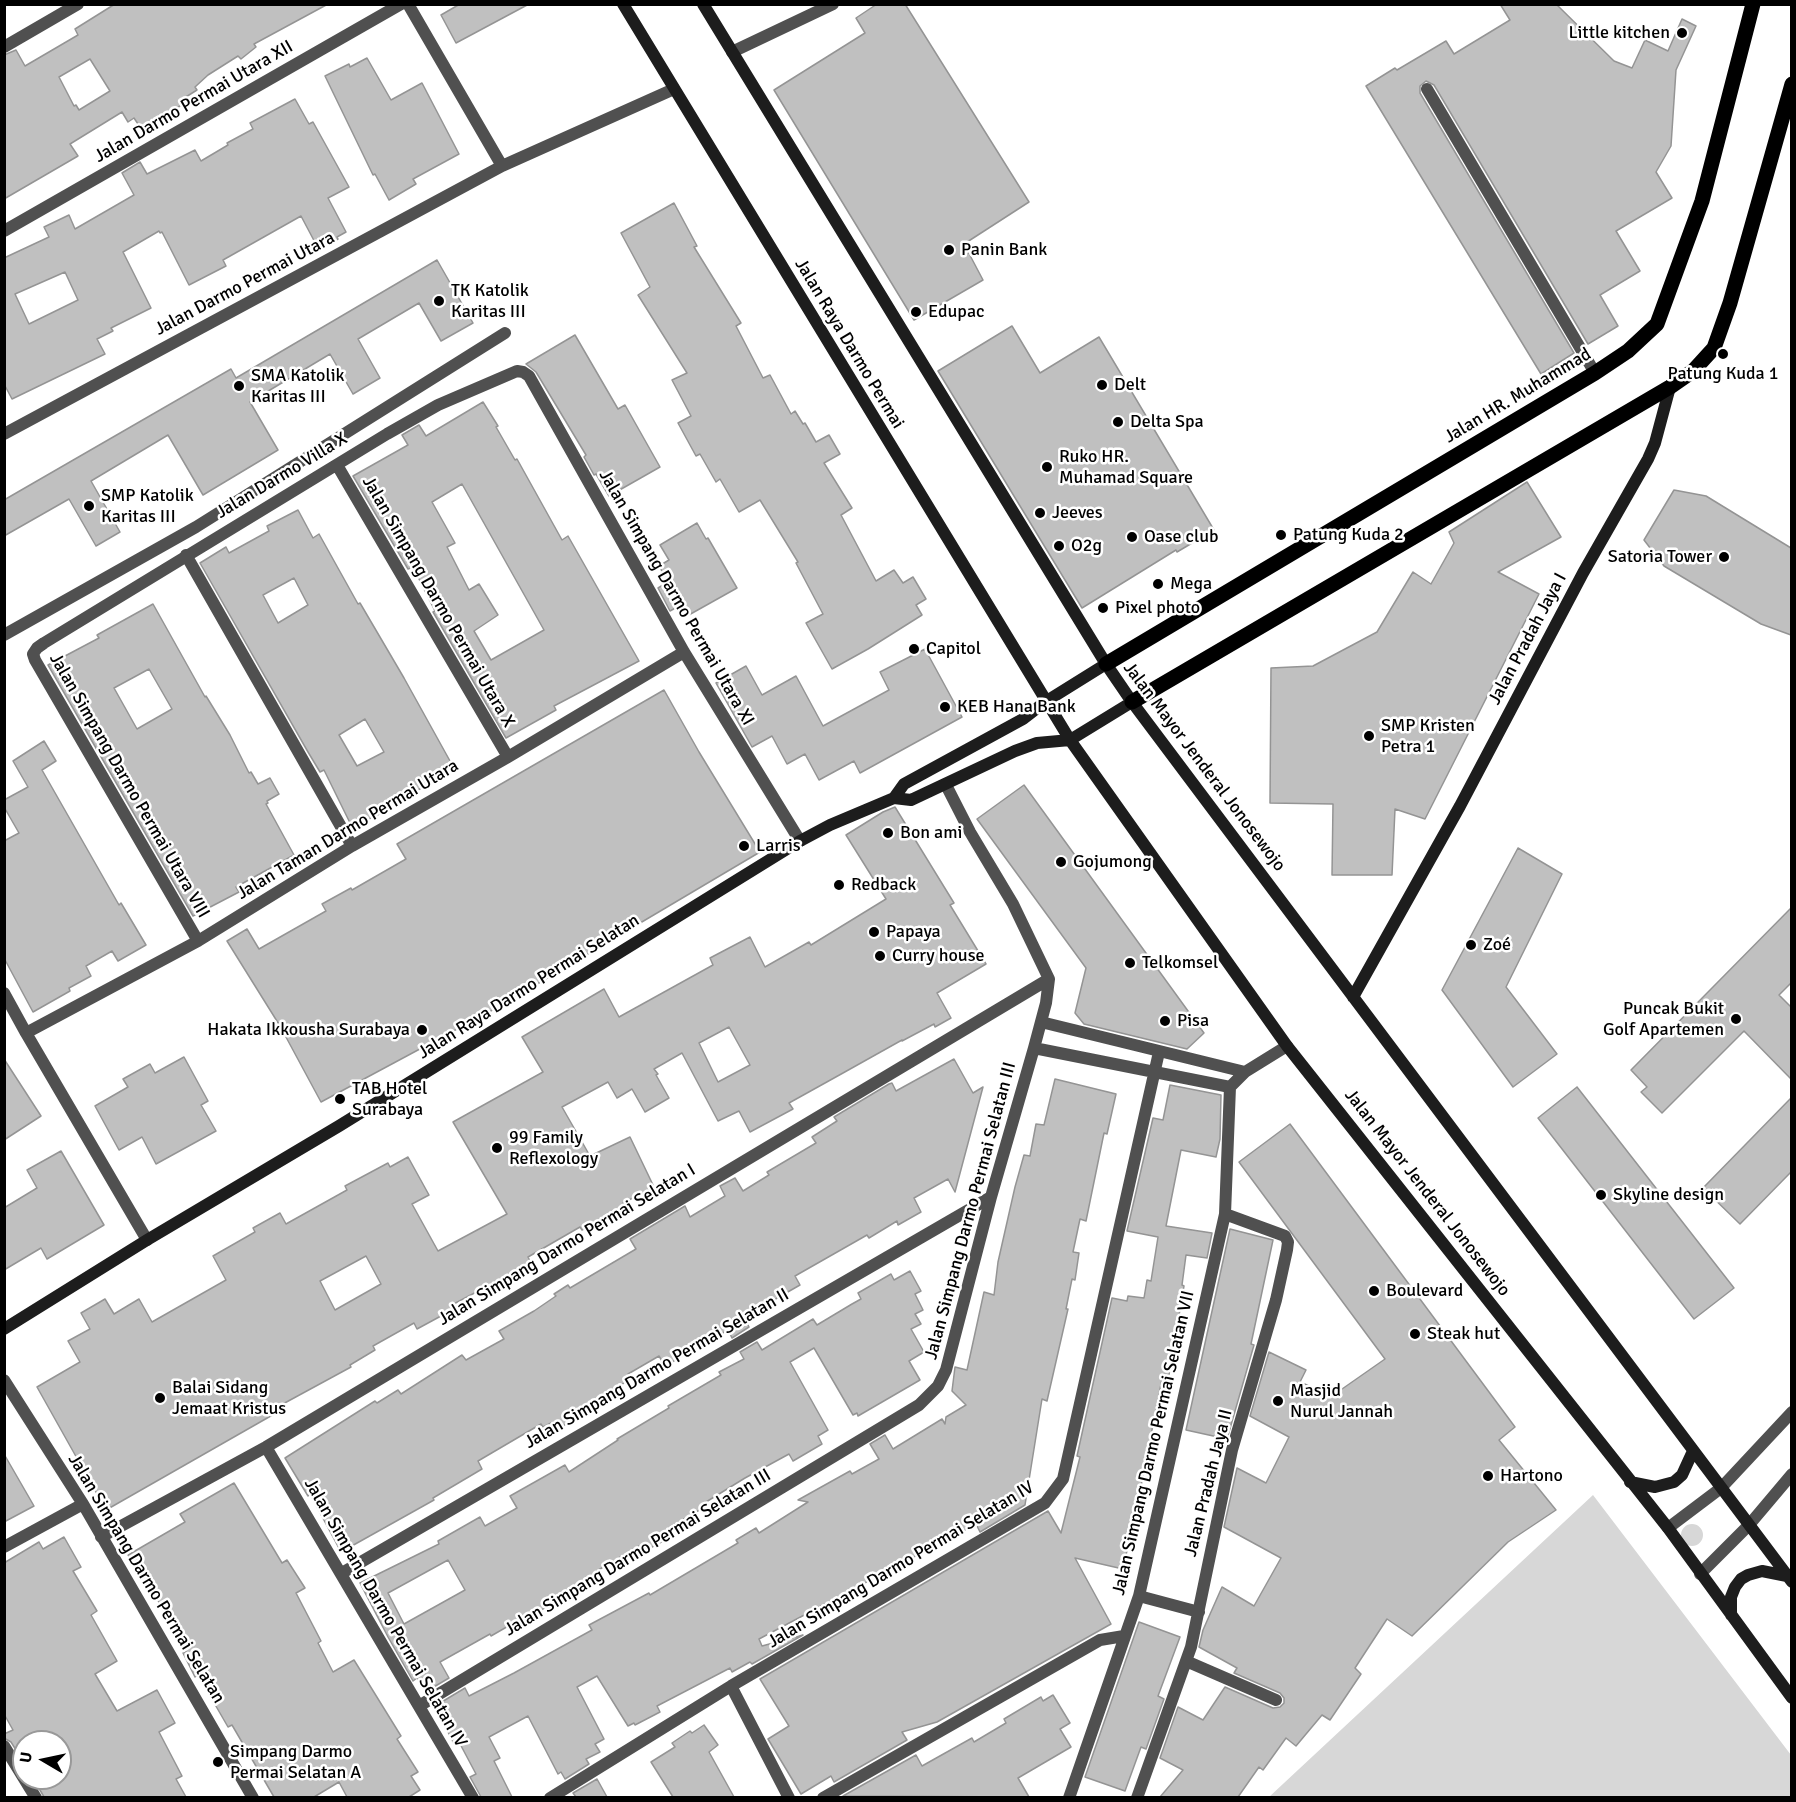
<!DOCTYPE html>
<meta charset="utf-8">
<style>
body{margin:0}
#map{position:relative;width:1796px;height:1802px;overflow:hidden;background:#fff;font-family:Signika,sans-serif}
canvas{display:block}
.frame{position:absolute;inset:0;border:6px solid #000;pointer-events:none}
.north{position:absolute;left:12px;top:1730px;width:60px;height:60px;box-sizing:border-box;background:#fff;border:2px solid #999;border-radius:50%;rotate:279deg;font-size:16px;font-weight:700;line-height:24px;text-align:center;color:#000}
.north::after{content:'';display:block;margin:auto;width:21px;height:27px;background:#000;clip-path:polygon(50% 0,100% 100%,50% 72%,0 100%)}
</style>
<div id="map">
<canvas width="1796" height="1802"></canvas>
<div class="frame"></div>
<div class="north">U</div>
</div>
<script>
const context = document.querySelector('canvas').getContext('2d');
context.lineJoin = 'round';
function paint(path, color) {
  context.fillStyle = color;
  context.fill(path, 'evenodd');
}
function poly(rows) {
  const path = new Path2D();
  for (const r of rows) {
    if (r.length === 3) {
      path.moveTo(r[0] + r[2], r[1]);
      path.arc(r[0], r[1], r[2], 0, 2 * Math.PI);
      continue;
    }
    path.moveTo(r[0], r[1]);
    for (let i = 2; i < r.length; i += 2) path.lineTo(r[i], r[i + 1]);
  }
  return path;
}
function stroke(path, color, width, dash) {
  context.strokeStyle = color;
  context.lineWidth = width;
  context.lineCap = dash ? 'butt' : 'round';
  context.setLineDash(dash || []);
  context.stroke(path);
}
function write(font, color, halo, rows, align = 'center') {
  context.font = font + ' Signika,sans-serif';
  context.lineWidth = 5;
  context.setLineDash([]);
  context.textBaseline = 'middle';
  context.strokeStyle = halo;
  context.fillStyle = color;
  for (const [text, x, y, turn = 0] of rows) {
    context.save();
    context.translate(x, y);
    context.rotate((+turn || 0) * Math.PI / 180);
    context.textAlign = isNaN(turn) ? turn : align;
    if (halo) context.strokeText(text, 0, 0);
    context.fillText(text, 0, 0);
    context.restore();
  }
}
const green = poly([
 [1593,1495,1791,1755,1791,1797,1269,1797],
 [1692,1535,11]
]);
const building = poly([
 [115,4,328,4,254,44,256,47,241,59,238,56,208,75,195,87,197,90,181,100,183,104,157,121,159,124,144,133,134,118,128,122,122,112,70,144,78,156,4,199,4,55,16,50,25,66,78,35,75,29,115,4],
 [90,59,110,91,79,110,76,105,74,106,59,77,90,59],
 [460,4,529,4,456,43,441,15,460,4],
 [877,4,905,4,1029,202,964,244,983,280,914,320,774,90,865,33,856,18,877,4],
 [1500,4,1556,4,1614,61,1632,68,1645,40,1668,51,1682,19,1696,26,1676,70,1671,146,1656,172,1672,198,1616,231,1640,271,1600,295,1618,326,1588,344,1434,85,1426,81,1420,86,1420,93,1574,353,1541,374,1366,86,1395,68,1397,70,1446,41,1454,54,1510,20,1500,4],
 [367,58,391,100,422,83,459,154,413,179,416,184,389,200,375,174,373,175,325,76,349,64,350,67,367,58],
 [295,99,309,124,313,122,349,187,328,198,346,232,337,237,338,239,319,250,301,216,223,260,226,266,189,285,162,232,160,233,159,231,123,252,151,308,111,328,113,331,97,339,105,354,12,399,4,384,4,258,49,237,44,227,69,215,75,229,134,195,122,173,140,162,147,174,195,150,201,161,228,145,227,143,253,129,250,123,295,99],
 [65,272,78,300,29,324,15,294,65,272],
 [674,203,697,246,694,247,741,323,736,326,763,378,770,375,791,414,795,411,803,424,805,423,816,442,829,435,840,454,824,463,852,508,841,515,876,581,894,570,903,583,913,577,926,599,916,605,922,615,868,649,832,669,806,623,823,614,796,563,798,562,760,500,739,512,720,479,716,482,700,454,696,456,678,423,691,416,672,380,687,373,638,295,650,287,621,233,674,203],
 [437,260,473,323,441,341,419,303,358,339,380,378,353,394,330,354,250,402,278,450,203,495,168,435,91,481,120,532,96,546,69,499,4,536,4,500,231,369,236,378,437,260],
 [1012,326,1040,373,1099,337,1214,530,1177,552,1176,550,1082,608,938,371,1012,326],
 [575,335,618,409,625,405,660,467,609,496,596,474,594,475,584,457,586,455,536,372,526,364,575,335],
 [483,402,498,426,496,427,515,460,517,459,562,540,568,536,639,661,554,706,556,710,506,738,433,612,435,611,413,567,408,569,353,476,408,445,402,435,419,425,426,436,483,402],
 [462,484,544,630,491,660,474,631,498,615,479,584,469,590,447,547,455,543,432,502,462,484],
 [1527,482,1561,537,1498,572,1539,594,1425,819,1395,809,1392,875,1332,875,1333,804,1270,803,1271,668,1313,666,1377,632,1413,572,1431,584,1454,543,1449,532,1527,482],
 [1674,490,1706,496,1791,548,1791,635,1761,624,1664,566,1644,540,1674,490],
 [298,510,313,538,319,534,358,604,360,603,404,678,455,770,390,805,392,808,352,827,324,770,320,772,308,752,200,563,226,547,229,553,269,531,267,526,298,510],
 [294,578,308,605,278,623,263,595,294,578],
 [365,719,384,752,357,766,339,735,365,719],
 [697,523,706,539,708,538,737,588,687,616,681,605,670,611,658,588,668,582,659,566,669,560,660,545,697,523],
 [153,604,205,697,206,696,230,735,249,773,251,772,258,784,270,778,279,794,267,801,268,803,266,804,294,855,236,887,239,892,193,916,48,665,99,638,97,635,153,604],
 [149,669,172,709,137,729,114,688,149,669],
 [925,649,962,717,860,773,854,761,819,780,805,754,787,764,772,736,752,747,716,683,746,666,762,695,796,676,823,726,889,690,880,672,925,649],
 [664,690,699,752,760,852,500,1006,321,1102,280,1026,227,941,247,929,259,949,326,911,322,904,351,888,352,890,406,859,397,844,664,690],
 [44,741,56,761,42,770,119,905,121,903,146,945,118,961,112,951,86,966,91,976,69,988,70,991,33,1012,4,958,4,841,19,833,4,807,4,800,28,787,13,761,44,741],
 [1024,785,1204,1033,1187,1049,1084,1024,1075,1013,1086,968,977,819,1024,785],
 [895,807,954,903,950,905,986,964,937,993,951,1018,935,1027,934,1024,902,1041,902,1040,843,1073,789,1103,793,1109,750,1132,739,1111,718,1121,682,1053,654,1069,658,1074,656,1075,669,1098,645,1112,632,1089,617,1098,608,1082,562,1107,590,1156,630,1137,654,1187,623,1203,626,1208,582,1230,580,1227,528,1257,531,1263,450,1306,452,1310,417,1329,414,1323,373,1346,375,1350,350,1365,351,1367,281,1405,283,1409,106,1510,37,1387,80,1362,68,1341,90,1329,81,1313,105,1299,114,1314,139,1299,152,1322,226,1280,213,1256,255,1232,253,1228,280,1213,286,1224,347,1190,345,1186,388,1163,390,1167,408,1157,429,1195,412,1204,438,1251,507,1214,453,1122,543,1072,522,1037,604,989,619,1017,713,965,710,958,750,937,765,967,809,942,811,945,886,899,846,835,883,812,895,807],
 [729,1027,750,1065,718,1082,699,1043,729,1027],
 [366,1256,381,1284,335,1310,320,1281,366,1256],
 [1518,848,1562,874,1506,987,1557,1054,1513,1087,1442,990,1518,848],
 [1791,908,1791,983,1779,995,1791,1007,1791,1079,1744,1031,1662,1113,1641,1092,1647,1087,1631,1070,1791,908],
 [184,1057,208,1101,201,1105,216,1131,156,1164,142,1137,119,1150,95,1106,128,1087,123,1079,150,1064,155,1073,184,1057],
 [4,1059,41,1116,4,1140,4,1059],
 [954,1059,973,1093,983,1087,955,1192,948,1179,914,1198,921,1212,898,1225,897,1221,869,1238,867,1235,795,1276,800,1285,744,1317,749,1327,732,1338,728,1330,665,1366,659,1356,628,1374,631,1379,601,1396,602,1398,573,1413,576,1418,555,1431,551,1423,543,1427,541,1424,478,1461,482,1469,433,1498,434,1500,341,1552,310,1494,308,1496,285,1458,375,1401,377,1403,398,1390,401,1394,462,1355,466,1360,504,1339,499,1331,534,1311,556,1296,554,1294,568,1285,570,1288,636,1249,630,1239,685,1206,690,1217,725,1196,720,1186,735,1178,743,1191,769,1175,767,1172,816,1143,812,1137,837,1121,834,1117,889,1084,892,1083,896,1091,954,1059],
 [1055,1079,1116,1094,1107,1134,1104,1133,1086,1221,1080,1219,1073,1252,1079,1253,1075,1280,1072,1279,1066,1309,1068,1309,1047,1401,1042,1399,1025,1505,980,1532,976,1524,759,1639,762,1646,803,1635,752,1664,750,1662,732,1672,730,1668,657,1706,660,1712,635,1725,634,1723,628,1726,597,1676,577,1687,604,1739,595,1744,600,1752,586,1759,589,1764,565,1779,561,1772,558,1774,528,1716,489,1737,500,1758,494,1761,512,1797,481,1797,470,1777,476,1774,459,1742,454,1744,435,1706,465,1688,469,1696,514,1673,592,1630,589,1625,649,1593,650,1595,738,1543,736,1540,756,1528,759,1533,808,1502,798,1500,850,1471,852,1474,879,1459,870,1444,885,1435,893,1449,942,1419,945,1424,946,1417,966,1405,952,1391,955,1367,967,1370,984,1292,994,1295,998,1262,1015,1187,1024,1155,1030,1156,1036,1124,1044,1125,1055,1079],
 [1170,1085,1221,1095,1220,1139,1216,1157,1181,1150,1166,1226,1212,1233,1207,1258,1186,1255,1182,1285,1184,1286,1169,1375,1163,1374,1141,1486,1123,1569,1075,1558,1111,1624,937,1722,902,1732,907,1740,834,1782,831,1776,801,1794,768,1739,789,1726,760,1679,1048,1511,1061,1533,1080,1457,1077,1456,1112,1298,1127,1301,1128,1296,1144,1298,1147,1280,1151,1281,1158,1237,1127,1231,1153,1118,1163,1120,1170,1085],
 [1577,1087,1734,1288,1694,1319,1538,1118,1577,1087],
 [1791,1098,1791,1172,1740,1224,1703,1188,1791,1098],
 [1290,1124,1515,1427,1499,1440,1556,1510,1508,1542,1412,1636,1387,1619,1355,1668,1361,1674,1330,1720,1322,1715,1296,1746,1286,1738,1263,1770,1259,1767,1238,1797,1160,1797,1183,1770,1160,1758,1178,1707,1203,1720,1225,1687,1273,1708,1280,1707,1284,1703,1284,1698,1280,1693,1234,1673,1237,1668,1199,1647,1203,1630,1222,1587,1254,1606,1281,1558,1224,1527,1237,1468,1266,1483,1289,1437,1250,1416,1269,1352,1306,1370,1300,1382,1332,1396,1385,1359,1239,1162,1290,1124],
 [61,1151,104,1225,47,1259,41,1248,4,1270,4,1208,37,1188,27,1170,61,1151],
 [1230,1229,1273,1240,1251,1344,1254,1345,1227,1439,1186,1430,1230,1229],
 [910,1271,921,1291,915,1294,923,1310,915,1314,921,1324,911,1329,924,1352,909,1361,920,1380,858,1416,857,1413,853,1415,814,1348,790,1362,828,1430,818,1436,822,1444,793,1461,789,1454,745,1478,706,1502,708,1505,670,1527,674,1535,643,1552,639,1546,595,1572,598,1578,525,1619,524,1617,491,1636,490,1634,440,1662,449,1678,427,1691,417,1678,413,1681,388,1637,360,1583,439,1544,438,1541,480,1517,485,1526,517,1508,510,1496,565,1465,569,1472,618,1440,617,1439,669,1408,668,1406,721,1375,719,1372,744,1359,740,1352,757,1342,762,1350,813,1319,817,1325,852,1304,861,1299,858,1293,891,1274,894,1280,910,1271],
 [448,1560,465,1590,404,1624,388,1593,448,1560],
 [4,1454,34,1506,4,1522,4,1454],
 [234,1483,282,1563,287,1560,305,1588,296,1593,321,1641,318,1643,333,1672,354,1660,401,1736,397,1739,418,1772,411,1776,420,1790,409,1797,347,1797,339,1782,314,1797,274,1797,232,1725,228,1727,198,1675,195,1677,183,1653,186,1652,156,1597,149,1587,147,1588,128,1555,185,1522,180,1514,234,1483],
 [64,1537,81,1567,73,1571,97,1611,91,1615,117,1661,95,1674,117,1711,157,1690,175,1723,159,1732,182,1776,176,1779,186,1797,44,1797,33,1778,60,1778,60,1742,24,1742,24,1763,11,1742,4,1738,4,1734,13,1730,4,1714,4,1563,39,1542,43,1549,64,1537],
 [1139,1622,1180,1637,1158,1696,1164,1699,1146,1749,1141,1747,1125,1791,1085,1777,1139,1622],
 [1053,1695,1070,1723,1060,1729,1071,1747,1018,1778,1029,1797,843,1796,916,1755,922,1766,972,1738,974,1742,1006,1723,1004,1719,1041,1697,1043,1701,1053,1695],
 [704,1725,718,1745,709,1752,734,1797,673,1797,651,1762,675,1747,672,1743,690,1731,692,1733,704,1725],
 [597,1779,607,1797,576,1797,573,1793,597,1779]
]);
const street = poly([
 [408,4,502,166],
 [4,47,78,4],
 [732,52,833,4],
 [1427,89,1595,373],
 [4,231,401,4],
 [4,434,502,166,674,89],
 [337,465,508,757],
 [186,555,352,846],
 [4,635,196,527,505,333],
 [198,941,35,660,33,654,37,648,44,643,387,434,438,405,517,371,523,372,529,376,684,652,800,841],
 [4,993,26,1033,147,1240],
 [1041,1022,1245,1072],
 [26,1033,198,941,352,846,508,757,684,652],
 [1034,1048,1230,1087],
 [1230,1087,1245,1072,1287,1046],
 [4,1380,83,1504,253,1798],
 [266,1447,473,1798],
 [1668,1528,1721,1488,1792,1412],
 [101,1537,266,1447,1049,979],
 [4,1547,83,1504],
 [342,1573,991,1197],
 [1700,1574,1749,1525,1792,1474],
 [1139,1596,1199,1612],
 [1186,1661,1276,1700],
 [731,1686,789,1798],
 [419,1706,919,1405,938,1386,946,1370,991,1197,1034,1048,1046,1003,1049,979,1013,904,970,832,946,785],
 [4,1746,36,1798],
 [550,1798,731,1686,1045,1503,1063,1479,1159,1052],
 [823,1798,1100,1640,1124,1636],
 [1069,1798,1139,1596,1225,1214,1230,1087],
 [1137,1798,1191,1647,1232,1450,1276,1300,1287,1250,1288,1242,1285,1236,1225,1214]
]);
const secondary = poly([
 [623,4,1070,740,1287,1046,1668,1528,1792,1698],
 [703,4,1106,664,1132,702,1792,1582],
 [894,798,904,784,1023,719,1045,702,1106,664],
 [1353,997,1460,806,1583,573,1648,459,1655,443,1670,387],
 [4,1329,147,1240,339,1126,800,841,830,825,894,798,911,800,1015,751,1037,743,1070,740,1132,702],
 [1630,1482,1655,1487,1674,1482,1682,1475,1693,1451],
 [1731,1615,1731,1597,1735,1587,1741,1579,1748,1575,1762,1571,1787,1576]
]);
const primary = poly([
 [1106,664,1595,373,1628,351,1657,324,1702,201,1753,4],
 [1132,702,1670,387,1693,371,1714,348,1730,303,1792,84]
]);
const markers = [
 [1682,33,6,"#000"],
 [949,250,6,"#000"],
 [439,301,6,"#000"],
 [916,312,6,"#000"],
 [1723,354,6,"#000"],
 [1102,385,6,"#000"],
 [239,386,6,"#000"],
 [1118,422,6,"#000"],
 [1047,467,6,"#000"],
 [89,506,6,"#000"],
 [1040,513,6,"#000"],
 [1281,535,6,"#000"],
 [1132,537,6,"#000"],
 [1059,546,6,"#000"],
 [1724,557,6,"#000"],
 [1158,584,6,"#000"],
 [1103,608,6,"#000"],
 [914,649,6,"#000"],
 [945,707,6,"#000"],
 [1369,736,6,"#000"],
 [888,833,6,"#000"],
 [744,846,6,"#000"],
 [1061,862,6,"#000"],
 [839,885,6,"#000"],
 [874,932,6,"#000"],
 [1471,945,6,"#000"],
 [880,956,6,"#000"],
 [1130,963,6,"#000"],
 [1736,1019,6,"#000"],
 [1165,1021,6,"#000"],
 [422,1030,6,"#000"],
 [340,1099,6,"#000"],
 [497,1148,6,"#000"],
 [1601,1195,6,"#000"],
 [1374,1291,6,"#000"],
 [1415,1334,6,"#000"],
 [160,1398,6,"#000"],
 [1278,1401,6,"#000"],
 [1488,1476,6,"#000"],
 [218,1762,6,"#000"]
];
const poiNames = [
 ["Little kitchen",1670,33,"right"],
 ["Panin Bank",961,250],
 ["TK Katolik",451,291],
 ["Karitas III",451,312],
 ["Edupac",928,312],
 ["Patung Kuda 1",1723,374,"center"],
 ["SMA Katolik",251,376],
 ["Karitas III",251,397],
 ["Delt",1114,385],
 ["Delta Spa",1130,422],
 ["Ruko HR.",1059,457],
 ["Muhamad Square",1059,478],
 ["SMP Katolik",101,496],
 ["Karitas III",101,517],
 ["Jeeves",1052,513],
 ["Patung Kuda 2",1293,535],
 ["Oase club",1144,537],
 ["O2g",1071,546],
 ["Satoria Tower",1712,557,"right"],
 ["Mega",1170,584],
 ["Pixel photo",1115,608],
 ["Capitol",926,649],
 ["KEB Hana Bank",957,707],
 ["SMP Kristen",1381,726],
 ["Petra 1",1381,747],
 ["Bon ami",900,833],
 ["Larris",756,846],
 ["Gojumong",1073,862],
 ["Redback",851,885],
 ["Papaya",886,932],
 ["Zoé",1483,945],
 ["Curry house",892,956],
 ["Telkomsel",1142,963],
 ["Puncak Bukit",1724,1009,"right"],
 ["Golf Apartemen",1724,1030,"right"],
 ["Pisa",1177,1021],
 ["Hakata Ikkousha Surabaya",410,1030,"right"],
 ["TAB Hotel",352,1089],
 ["Surabaya",352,1110],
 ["99 Family",509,1138],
 ["Reflexology",509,1159],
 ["Skyline design",1613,1195],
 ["Boulevard",1386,1291],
 ["Steak hut",1427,1334],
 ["Balai Sidang",172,1388],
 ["Jemaat Kristus",172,1409],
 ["Masjid",1290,1391],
 ["Nurul Jannah",1290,1412],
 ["Hartono",1500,1476],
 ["Simpang Darmo",230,1752],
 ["Permai Selatan A",230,1773]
];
const streetNames = [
 ["Jalan Darmo Permai Utara XII",194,102,-30],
 ["Jalan Darmo Permai Utara",245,284,-28],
 ["Jalan Raya Darmo Permai",849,344,59],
 ["Jalan HR. Muhammad",1518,396,-31],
 ["Jalan Darmo Villa X",282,476,-31],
 ["Jalan Simpang Darmo Permai Utara XI",676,598,60],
 ["Jalan Simpang Darmo Permai Utara X",438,602,60],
 ["Jalan Pradah Jaya I",1528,639,-62],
 ["Jalan Mayor Jenderal Jonosewojo",1204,767,53],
 ["Jalan Simpang Darmo Permai Utara VIII",129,786,60],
 ["Jalan Taman Darmo Permai Utara",348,830,-31],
 ["Jalan Raya Darmo Permai Selatan",529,987,-32],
 ["Jalan Mayor Jenderal Jonosewojo",1427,1193,52],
 ["Jalan Simpang Darmo Permai Selatan III",971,1211,-75],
 ["Jalan Simpang Darmo Permai Selatan I",567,1245,-31],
 ["Jalan Simpang Darmo Permai Selatan II",657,1369,-30],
 ["Jalan Simpang Darmo Permai Selatan VII",1154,1443,-77],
 ["Jalan Pradah Jaya II",1209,1483,-76],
 ["Jalan Simpang Darmo Permai Selatan III",638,1553,-31],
 ["Jalan Simpang Darmo Permai Selatan IV",901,1565,-31],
 ["Jalan Simpang Darmo Permai Selatan",146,1579,59],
 ["Jalan Simpang Darmo Permai Selatan IV",385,1613,60]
];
paint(green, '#d7d7d7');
paint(building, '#c0c0c0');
stroke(building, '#949494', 1.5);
stroke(street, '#505050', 12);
stroke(secondary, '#1d1d1d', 12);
stroke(primary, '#000', 15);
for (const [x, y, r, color] of markers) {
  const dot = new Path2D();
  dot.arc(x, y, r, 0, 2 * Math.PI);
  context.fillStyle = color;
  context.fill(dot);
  stroke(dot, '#fff', 2);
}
write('18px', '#000', '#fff', poiNames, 'left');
write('18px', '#000', '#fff', streetNames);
</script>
